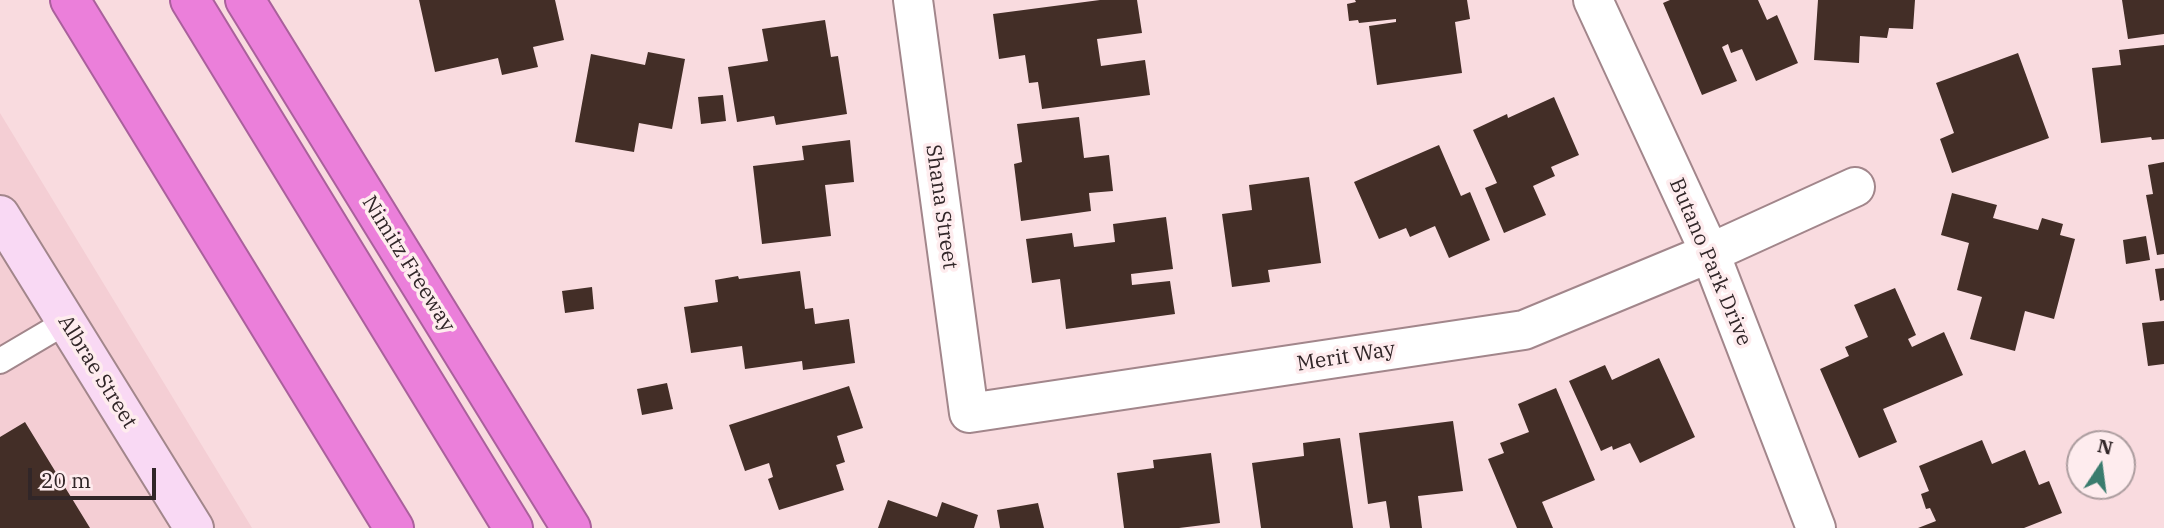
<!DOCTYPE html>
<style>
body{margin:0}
#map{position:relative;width:2164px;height:528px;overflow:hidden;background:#f9dbdf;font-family:"IBM Plex Serif",serif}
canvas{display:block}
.north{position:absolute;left:2066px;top:430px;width:70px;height:70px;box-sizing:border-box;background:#feecee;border:2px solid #ac9d9f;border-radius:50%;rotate:13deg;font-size:19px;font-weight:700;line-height:28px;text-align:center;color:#312628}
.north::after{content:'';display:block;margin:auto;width:24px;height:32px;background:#3a7c6e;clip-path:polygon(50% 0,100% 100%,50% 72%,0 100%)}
.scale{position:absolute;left:28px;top:468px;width:128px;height:32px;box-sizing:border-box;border:4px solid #312628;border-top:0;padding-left:9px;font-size:21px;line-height:24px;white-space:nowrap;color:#312628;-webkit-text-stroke:5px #feecee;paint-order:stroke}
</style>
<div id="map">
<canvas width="2164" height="528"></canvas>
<div class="north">N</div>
<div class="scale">20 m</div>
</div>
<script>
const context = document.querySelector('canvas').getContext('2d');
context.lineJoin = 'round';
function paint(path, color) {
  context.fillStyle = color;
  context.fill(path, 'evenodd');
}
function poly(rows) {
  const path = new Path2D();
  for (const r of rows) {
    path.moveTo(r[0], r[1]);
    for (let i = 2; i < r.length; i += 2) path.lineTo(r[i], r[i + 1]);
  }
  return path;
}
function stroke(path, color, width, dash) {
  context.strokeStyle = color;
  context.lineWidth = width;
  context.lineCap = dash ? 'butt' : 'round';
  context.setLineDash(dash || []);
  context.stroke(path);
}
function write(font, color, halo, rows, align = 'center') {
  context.font = font + ' "IBM Plex Serif",serif';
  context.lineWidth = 7;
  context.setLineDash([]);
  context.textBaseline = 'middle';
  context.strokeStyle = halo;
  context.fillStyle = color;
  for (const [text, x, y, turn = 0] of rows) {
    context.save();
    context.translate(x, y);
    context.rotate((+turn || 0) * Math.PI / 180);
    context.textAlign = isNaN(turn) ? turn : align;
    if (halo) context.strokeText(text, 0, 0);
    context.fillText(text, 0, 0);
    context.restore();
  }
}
const built = poly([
 [0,113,252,528,0,528]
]);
const building = poly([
 [419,0,555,0,564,40,533,47,538,67,502,75,498,58,435,72],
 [1100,0,1137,0,1142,33,1097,39,1101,66,1145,60,1150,95,1042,109,1038,82,1029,83,1025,55,999,59,993,14],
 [1355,0,1467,0,1470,19,1455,22,1462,73,1377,85,1369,26,1396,22,1396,19,1359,23,1358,20,1349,21,1347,4,1356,2],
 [1670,0,1758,0,1767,20,1777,15,1798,63,1756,81,1742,49,1731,53,1728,44,1722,47,1737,81,1702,95,1663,3],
 [1818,0,1915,0,1913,29,1889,28,1887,38,1860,36,1859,63,1814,60],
 [2122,0,2164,0,2164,34,2128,39],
 [825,20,831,57,838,56,847,114,776,125,774,116,737,122,728,67,768,61,762,29],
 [2164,45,2164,139,2152,140,2151,137,2101,143,2092,68,2121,65,2119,50],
 [648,52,685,59,672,129,639,123,634,152,575,142,591,54,645,65],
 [2018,53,2049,138,1952,173,1940,139,1954,133,1936,83],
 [723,95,726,121,701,124,698,97],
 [1554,97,1579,155,1551,167,1555,176,1533,186,1546,215,1504,233,1485,188,1497,183,1473,130,1507,114,1508,118],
 [1079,117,1084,158,1109,155,1113,191,1089,193,1091,211,1021,221,1014,164,1022,162,1017,124],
 [850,140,854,182,825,185,831,236,762,244,753,166,804,160,802,146],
 [1439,145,1461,196,1470,192,1490,240,1449,258,1435,226,1410,237,1406,228,1379,239,1354,182],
 [2164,162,2164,254,2157,255,2146,195,2153,194,2148,165],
 [1309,177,1321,263,1268,270,1270,282,1232,287,1222,214,1252,210,1249,185],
 [1952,193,1997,205,1993,218,2038,230,2042,218,2063,224,2060,235,2075,239,2054,319,2025,311,2015,351,1970,339,1982,297,1957,290,1969,243,1941,235],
 [1166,217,1173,269,1131,274,1132,285,1170,281,1175,314,1066,329,1060,279,1032,283,1026,239,1072,233,1074,247,1115,242,1113,224],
 [2146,236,2150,260,2126,264,2123,240],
 [2164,268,2164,300,2160,301,2155,269],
 [800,271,805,309,813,308,815,324,849,319,855,363,803,370,802,361,745,369,742,346,691,353,684,307,718,302,715,280,738,276,739,279],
 [592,287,594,309,565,313,562,291],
 [1895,288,1916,335,1908,339,1912,347,1944,332,1963,375,1883,409,1897,442,1859,458,1820,369,1849,356,1845,347,1868,337,1854,305],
 [2164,321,2164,364,2148,366,2142,323],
 [1659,358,1695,437,1640,463,1630,443,1613,450,1612,446,1601,451,1569,381,1605,365,1612,380],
 [667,383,673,409,642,415,637,389],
 [849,386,863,428,837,436,845,462,836,465,844,490,779,510,768,479,773,477,769,463,745,471,729,425],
 [1556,388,1595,480,1542,502,1553,528,1517,528,1488,459,1504,453,1500,443,1529,432,1518,404],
 [1453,421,1463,491,1418,496,1422,528,1390,528,1386,501,1368,504,1359,433],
 [25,422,90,528,0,528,0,437],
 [1340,438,1353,528,1261,528,1252,463,1304,456,1303,443],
 [1982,440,1992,464,2025,450,2039,485,2049,481,2062,513,2024,528,1918,528,1936,521,1930,508,1926,509,1921,494,1929,491,1919,466],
 [1211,453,1220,523,1179,528,1124,528,1117,473,1154,468,1153,460],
 [888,500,937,517,942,502,978,515,974,528,878,528],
 [1038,503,1044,528,1000,528,997,510]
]);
const lane = poly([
 [0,361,66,322]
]);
const street = poly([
 [913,0,969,413,1524,330,1710,253,1855,187],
 [1593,0,1710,253,1816,528]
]);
const secondary = poly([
 [0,215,194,528]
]);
const highway = poly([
 [70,0,394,528],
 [190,0,513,528],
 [245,0,571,528]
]);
const streetNames = [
 ["Shana Street",941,207,82],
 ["Butano Park Drive",1710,262,67],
 ["Nimitz Freeway",408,264,58],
 ["Merit Way",1346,357,-9],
 ["Albrae Street",97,372,58]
];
paint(built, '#f4ced4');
paint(building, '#432e27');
stroke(lane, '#a2868b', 28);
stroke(street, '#a2868b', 42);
stroke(secondary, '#a2868b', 42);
stroke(highway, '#aa609c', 42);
stroke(lane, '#fff', 24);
stroke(street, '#fff', 38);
stroke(secondary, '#f9d9f4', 38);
stroke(highway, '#eb7fda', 38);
write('21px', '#312628', '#feecee', streetNames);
</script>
